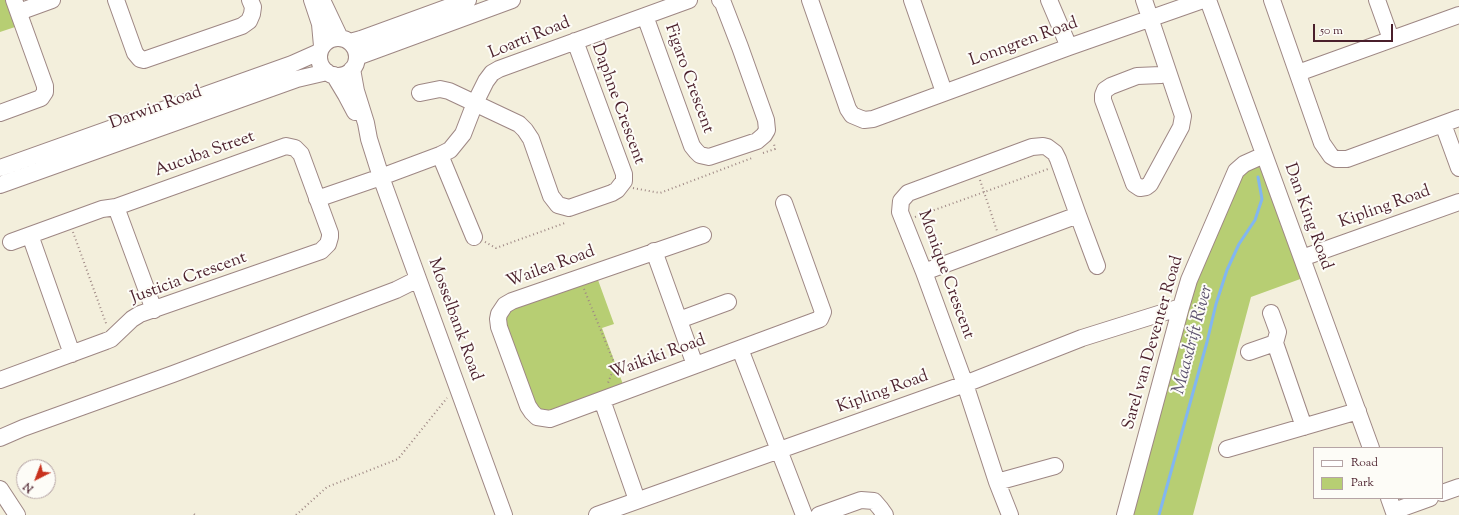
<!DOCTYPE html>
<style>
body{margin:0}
#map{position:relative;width:1459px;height:515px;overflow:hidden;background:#f3efdc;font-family:"Sorts Mill Goudy",serif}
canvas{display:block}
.legend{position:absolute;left:1313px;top:447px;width:130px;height:52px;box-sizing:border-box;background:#fdfcf7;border:1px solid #b5a4a5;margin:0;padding:5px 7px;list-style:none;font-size:12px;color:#4a1f2b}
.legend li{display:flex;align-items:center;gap:8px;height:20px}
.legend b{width:20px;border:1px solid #b5a4a5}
.north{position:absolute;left:16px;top:459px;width:40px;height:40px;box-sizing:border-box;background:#fdfcf7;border:1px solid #b5a4a5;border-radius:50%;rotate:222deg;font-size:11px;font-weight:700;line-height:16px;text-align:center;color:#4a1f2b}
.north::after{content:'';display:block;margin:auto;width:14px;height:18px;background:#c8321e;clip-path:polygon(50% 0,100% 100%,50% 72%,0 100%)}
.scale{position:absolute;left:1313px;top:24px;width:80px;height:18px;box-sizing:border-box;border:2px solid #4a1f2b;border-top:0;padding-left:5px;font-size:12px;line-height:14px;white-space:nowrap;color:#4a1f2b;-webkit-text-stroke:3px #fdfcf7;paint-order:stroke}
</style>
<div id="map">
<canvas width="1459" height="515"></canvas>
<ul class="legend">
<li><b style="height:5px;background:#fff"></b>Road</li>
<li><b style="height:11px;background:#b7ce73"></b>Park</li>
</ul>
<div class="north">N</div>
<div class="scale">50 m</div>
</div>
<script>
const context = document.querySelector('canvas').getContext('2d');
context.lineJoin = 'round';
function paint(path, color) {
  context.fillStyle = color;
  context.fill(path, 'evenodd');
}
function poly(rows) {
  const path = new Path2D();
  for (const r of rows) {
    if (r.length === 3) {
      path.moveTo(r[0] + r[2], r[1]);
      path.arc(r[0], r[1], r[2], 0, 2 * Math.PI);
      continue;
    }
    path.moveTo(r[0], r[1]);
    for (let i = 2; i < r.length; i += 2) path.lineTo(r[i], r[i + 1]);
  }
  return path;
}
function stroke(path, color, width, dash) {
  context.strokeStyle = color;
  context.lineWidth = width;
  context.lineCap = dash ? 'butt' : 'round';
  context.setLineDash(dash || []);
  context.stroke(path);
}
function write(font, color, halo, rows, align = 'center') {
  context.font = font + ' "Sorts Mill Goudy",serif';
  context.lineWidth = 4;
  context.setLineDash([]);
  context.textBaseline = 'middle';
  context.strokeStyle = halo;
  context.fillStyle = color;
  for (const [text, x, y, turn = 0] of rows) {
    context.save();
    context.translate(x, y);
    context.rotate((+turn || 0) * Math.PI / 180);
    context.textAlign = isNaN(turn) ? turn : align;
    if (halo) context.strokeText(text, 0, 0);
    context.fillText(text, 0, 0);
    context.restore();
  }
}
const green = poly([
 [0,0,9,0,18,26,0,32],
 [1258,166,1261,169,1290,250,1293,249,1303,278,1251,297,1193,515,1132,515,1191,294,1244,172],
 [597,279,598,280,614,324,602,328,624,387,548,413,536,407,505,322,509,309]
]);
const stream = poly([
 [1159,515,1207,342,1216,304,1227,270,1239,244,1255,220,1262,199,1258,177]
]);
const path = poly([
 [763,153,775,149,774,144],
 [980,180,997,231],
 [633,188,660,193,752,158],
 [915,217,1048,169],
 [73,232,107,326],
 [485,242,496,248,565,223,565,221],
 [584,289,615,365,608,383],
 [194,514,195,515],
 [296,515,327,487,398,459,447,398]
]);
const minor = poly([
 [116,0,135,53,140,59,144,60,242,26,249,21,252,14,253,7,250,0],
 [312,0,320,24,322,46],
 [322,0,340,38],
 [810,0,848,109,852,115,864,120,873,119,1069,47,1203,0],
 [912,0,944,92],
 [1049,0,1069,47],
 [1144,0,1183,116,1181,127,1150,184,1146,187,1140,188,1134,184,1103,100,1103,95,1105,90,1111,86,1137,76,1161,75,1168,72],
 [1208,0,1371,448],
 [1272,0,1322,143,1331,156,1336,159,1347,159,1459,118],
 [1377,0,1391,39],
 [19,12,52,0],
 [645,16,692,146,696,151,700,155,709,157,757,141,764,135,767,130,766,120,740,47,723,3,720,0],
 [338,57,19],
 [350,42,361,39,468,0],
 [357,57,512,0],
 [352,69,356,91,366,123,369,139,381,177,504,515],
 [1298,73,1459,15],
 [334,75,346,95,355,112],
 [420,93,440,89,449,91,519,124,525,130,531,139,551,196,558,205,569,208,612,193,617,190,624,181,624,174,575,41],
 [0,113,41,98,45,92,45,86,14,0],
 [1443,124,1459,168],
 [440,155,474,237],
 [0,168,292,64,319,52],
 [0,185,297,79,327,72],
 [317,199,381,177,440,155,450,150,463,134,475,103,486,81,492,73,499,69,689,0],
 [116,207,154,310],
 [30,235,72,354],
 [703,235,512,301,505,305,499,314,498,319,499,327,528,406,532,412,537,417,550,419,820,319,823,312,784,203],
 [654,251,695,365],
 [1302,258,1459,202],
 [924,272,1078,215],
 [679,320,728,302],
 [1275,343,1304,427],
 [740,349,804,515],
 [1249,352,1275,343,1278,332,1271,313],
 [0,380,106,341,111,339,132,319,140,314,321,251,328,244,330,237,330,233,301,154,295,148,286,146,116,207,102,209,11,242],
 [602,400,637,500],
 [0,438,23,428,173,374,396,290,418,279],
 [1227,449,1358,411],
 [997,482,1055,466],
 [0,489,17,515],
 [1442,493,1459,487],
 [1389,498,1395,515],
 [1394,511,1430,498],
 [597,515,965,384,1082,338,1181,307],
 [819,515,861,500,874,501,880,508,885,515],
 [1010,515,997,482,965,384,924,272,900,212,901,201,908,193,1032,147,1043,146,1047,147,1055,153,1058,159,1078,215,1097,266],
 [1125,515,1181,307,1189,280,1236,171,1244,164,1264,155]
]);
const streetNames = [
 ["Loarti Road",530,39,-22],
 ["Lonngren Road",1024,43,-20],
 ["Figaro Crescent",688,79,70],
 ["Daphne Crescent",617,104,70],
 ["Darwin Road",156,109,-20],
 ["Aucuba Street",205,155,-20],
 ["Kipling Road",1385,208,-20],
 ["Dan King Road",1307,217,70],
 ["Wailea Road",551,268,-20],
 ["Monique Crescent",945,275,70],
 ["Justicia Crescent",189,279,-20],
 ["Mosselbank Road",454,320,70],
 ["Sarel van Deventer Road",1154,343,-74],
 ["Waikiki Road",658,358,-20],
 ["Kipling Road",883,393,-20]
];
const waterNames = [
 ["Maasdrift River",1194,340,-75]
];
paint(green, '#b7ce73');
stroke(stream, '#82b6f0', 3);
stroke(minor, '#9e8784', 18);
stroke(path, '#9e8784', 2, [1, 3]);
stroke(minor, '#fff', 16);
write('17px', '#4a1f2b', '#fdfcf7', streetNames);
write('italic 18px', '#5e5470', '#fdfcf7', waterNames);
</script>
